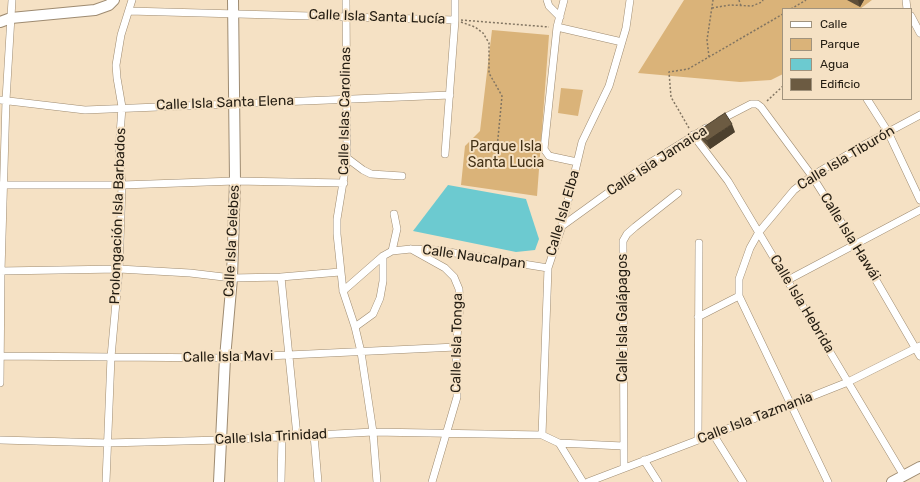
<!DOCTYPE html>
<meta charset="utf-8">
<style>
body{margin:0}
#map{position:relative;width:920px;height:482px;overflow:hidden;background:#f5e1c4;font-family:Rubik,sans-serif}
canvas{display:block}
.legend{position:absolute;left:782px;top:8px;width:130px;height:92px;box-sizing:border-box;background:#f5e1c4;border:1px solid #a1937d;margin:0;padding:5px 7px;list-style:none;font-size:12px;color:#241d12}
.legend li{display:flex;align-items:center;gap:8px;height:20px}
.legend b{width:20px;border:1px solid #a1937d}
</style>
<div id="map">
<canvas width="920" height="482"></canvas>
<ul class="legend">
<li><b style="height:5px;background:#fff"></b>Calle</li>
<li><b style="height:11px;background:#dab379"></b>Parque</li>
<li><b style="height:11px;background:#6ccad0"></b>Agua</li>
<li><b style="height:11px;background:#6c5b42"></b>Edificio</li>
</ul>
</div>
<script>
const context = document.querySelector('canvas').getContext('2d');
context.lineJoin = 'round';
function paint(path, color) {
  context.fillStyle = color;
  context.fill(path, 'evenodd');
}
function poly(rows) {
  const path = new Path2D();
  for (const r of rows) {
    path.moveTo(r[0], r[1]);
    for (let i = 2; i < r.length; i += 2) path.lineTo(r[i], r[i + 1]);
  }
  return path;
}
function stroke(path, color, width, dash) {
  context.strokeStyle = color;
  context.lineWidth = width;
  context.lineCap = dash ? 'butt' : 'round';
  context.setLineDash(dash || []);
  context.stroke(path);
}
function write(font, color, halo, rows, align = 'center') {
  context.font = font + ' Rubik,sans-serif';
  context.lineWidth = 4;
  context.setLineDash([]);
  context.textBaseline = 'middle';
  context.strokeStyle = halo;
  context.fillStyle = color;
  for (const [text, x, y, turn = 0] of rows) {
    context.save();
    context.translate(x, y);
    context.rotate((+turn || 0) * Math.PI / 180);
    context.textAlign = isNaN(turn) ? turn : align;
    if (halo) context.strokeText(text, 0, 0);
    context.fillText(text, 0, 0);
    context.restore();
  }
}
const green = poly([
 [684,0,872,0,860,9,783,9,783,74,771,80,740,82,638,73],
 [492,30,549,35,537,196,461,185,465,146,480,131],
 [561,88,583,90,578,116,558,113]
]);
const water = poly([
 [448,185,526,199,539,239,535,250,516,252,413,231]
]);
const path = poly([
 [739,0,741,6],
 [712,8,730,5,752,6,762,2,763,0],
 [791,9,806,0],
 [461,20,549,27],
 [461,22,475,27,483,33,489,43,489,73,502,96,496,159],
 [709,57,707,40,713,0],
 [767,101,783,86],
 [689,128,671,97,669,72,688,69,783,14]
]);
const street = poly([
 [346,0,347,158,337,219,337,234,343,291,355,327,361,352,373,432,377,482],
 [547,0,549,6,560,17],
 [564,0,557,27,544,149,549,156,577,162],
 [906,0,907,9],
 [129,11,455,20],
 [911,16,920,33],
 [557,27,622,42],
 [867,99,888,132,920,200],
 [0,100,85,110,450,95],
 [720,120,751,104,757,104,761,107,812,176,855,244,920,356],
 [693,135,728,181,904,476],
 [445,154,455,20,455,0],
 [347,158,363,170,371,174,402,176],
 [0,185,122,185,235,181,344,183],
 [562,226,645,166,706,128],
 [411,249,445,268,454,277,459,289,460,305,456,347,457,397,432,482],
 [392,251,397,229,394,214],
 [0,271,119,269,190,273,232,278,281,277,340,272],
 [281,277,297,436],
 [788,280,920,210],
 [343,291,383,256,392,251,411,249,436,250,548,268],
 [739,296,828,482],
 [698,317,739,296,739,279,750,248,759,232,794,190,812,176,862,146,920,115],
 [355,327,373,314,380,298,383,281,383,256],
 [0,356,225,358,456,347],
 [0,383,1,271,6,100,12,0],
 [713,434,743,482],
 [314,435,318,482],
 [542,435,548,268,562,226,582,142,609,86,626,28,630,0],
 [698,439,699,243],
 [0,440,107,443,222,440,373,432,542,435,559,443,583,482],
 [559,443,623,446],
 [644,460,658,482],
 [624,468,623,241,627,234,635,227,678,193],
 [106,482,111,357,119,269,122,185,119,149,122,107,117,78,116,65,121,35,132,0],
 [281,482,282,436],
 [588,482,790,405,848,382,920,346]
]);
const secondary = poly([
 [0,22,11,18,95,10,109,5,114,0],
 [219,482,225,358,232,278,235,181,233,0],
 [892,482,920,467]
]);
const wall = poly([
 [847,0,864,0,860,7],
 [698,131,735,132,710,149,701,139]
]);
const shadedWall = poly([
 [858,0,864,0,860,7],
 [732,124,735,132,710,149,707,141]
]);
const building = poly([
 [725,113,732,124,707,141,698,131,725,113]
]);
const streetNames = [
 ["Calle Isla Santa Lucía",377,17,2],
 ["Calle Isla Santa Elena",225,103,-2],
 ["Calle Islas Carolinas",345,111,-89],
 ["Calle Isla Tiburón",846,158,-31],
 ["Calle Isla Jamaica",657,161,-33],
 ["Calle Isla Elba",563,213,-74],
 ["Prolongación Isla Barbados",118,216,-88],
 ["Calle Isla Hawái",850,237,58],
 ["Calle Isla Celebes",232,241,-87],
 ["Calle Naucalpan",474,257,8],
 ["Calle Isla Hebrida",802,304,59],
 ["Calle Isla Galápagos",623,318,-90],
 ["Calle Isla Tonga",457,343,-89],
 ["Calle Isla Mavi",228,357,-1],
 ["Calle Isla Tazmania",755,418,-21],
 ["Calle Isla Trinidad",271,437,-3]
];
const parkNames = [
 ["Parque Isla",506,147],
 ["Santa Lucia",506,163]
];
paint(green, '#dab379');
paint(water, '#6ccad0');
stroke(street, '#9e8b71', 8);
stroke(secondary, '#9e8b71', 12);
stroke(path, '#827562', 1.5, [2, 2]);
stroke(street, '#fff', 7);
stroke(secondary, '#fff', 10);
paint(wall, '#5d4e39');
paint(shadedWall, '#4c402e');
paint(building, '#6c5b42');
stroke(building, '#4c402e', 1);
write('14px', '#241d12', '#f5e1c4', streetNames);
write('14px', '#433116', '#f5e1c4', parkNames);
</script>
